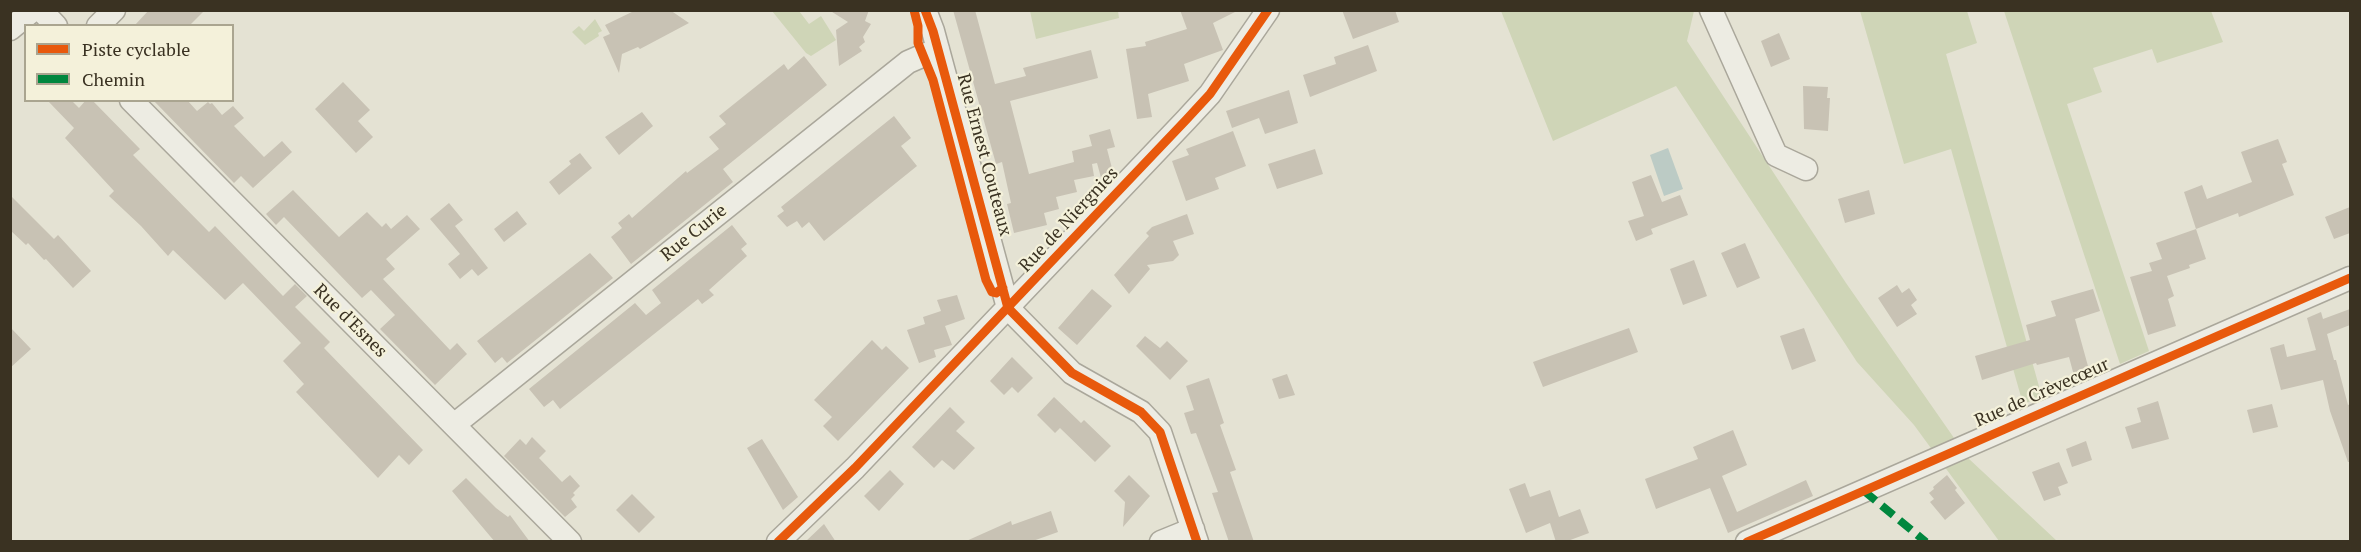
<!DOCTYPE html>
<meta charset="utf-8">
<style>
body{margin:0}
#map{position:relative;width:2361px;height:552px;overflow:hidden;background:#e4e2d3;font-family:"PT Serif",serif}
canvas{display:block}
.frame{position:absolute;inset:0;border:12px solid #3a3222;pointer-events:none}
.legend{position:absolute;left:24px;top:24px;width:210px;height:78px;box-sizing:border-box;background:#f4f1da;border:2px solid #aaa590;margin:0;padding:8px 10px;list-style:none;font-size:18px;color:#3a3222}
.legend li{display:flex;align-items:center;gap:12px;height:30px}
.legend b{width:30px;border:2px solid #aaa590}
</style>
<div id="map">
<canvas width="2361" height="552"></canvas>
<div class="frame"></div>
<ul class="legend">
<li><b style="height:8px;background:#e8590c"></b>Piste cyclable</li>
<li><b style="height:8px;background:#00873e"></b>Chemin</li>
</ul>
</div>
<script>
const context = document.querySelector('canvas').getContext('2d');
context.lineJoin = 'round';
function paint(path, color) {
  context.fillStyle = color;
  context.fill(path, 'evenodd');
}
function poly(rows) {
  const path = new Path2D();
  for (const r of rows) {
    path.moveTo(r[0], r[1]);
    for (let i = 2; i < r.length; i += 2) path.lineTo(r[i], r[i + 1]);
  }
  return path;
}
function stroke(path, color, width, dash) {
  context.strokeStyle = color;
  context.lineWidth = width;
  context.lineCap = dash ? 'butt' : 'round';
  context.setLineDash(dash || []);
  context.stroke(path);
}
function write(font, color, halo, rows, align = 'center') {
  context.font = font + ' "PT Serif",serif';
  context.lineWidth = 4.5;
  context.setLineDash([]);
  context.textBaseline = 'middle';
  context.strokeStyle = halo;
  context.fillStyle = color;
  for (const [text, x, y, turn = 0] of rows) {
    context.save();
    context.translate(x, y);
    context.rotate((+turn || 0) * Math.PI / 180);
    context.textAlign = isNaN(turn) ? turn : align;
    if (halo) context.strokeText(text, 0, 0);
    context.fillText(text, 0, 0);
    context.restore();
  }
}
const green = poly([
 [772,11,799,11,809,24,821,16,836,40,811,56,806,53],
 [1030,11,1118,11,1119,18,1036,39],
 [1501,11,1694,11,1687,41,1846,283,1968,458,2057,541,1999,541,1914,425,1857,362,1676,86,1553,141],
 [1860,11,1967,11,1977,43,1946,54,2042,397,2023,404,1951,149,1904,164],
 [2004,11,2211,11,2223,42,2157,63,2152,49,2093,68,2102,92,2067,104,2149,351,2120,364],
 [595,19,602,31,598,33,599,36,585,45,572,32,579,26,584,31]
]);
const water = poly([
 [1668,148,1683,189,1664,196,1650,155]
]);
const building = poly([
 [149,10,205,10,189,26,134,26],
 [636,10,670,10,689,23,640,49,638,47,622,54,619,73,603,37,610,34,605,25],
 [829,10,869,10,865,21,871,24,863,37,865,42,859,47,862,51,839,66,836,30,848,22],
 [953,10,975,10,995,84,1026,76,1023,68,1091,50,1098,78,1010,101,1029,174,1074,162,1072,151,1092,146,1089,135,1110,129,1115,147,1107,149,1114,176,1103,185,1097,163,1092,164,1094,176,1074,180,1077,192,1056,197,1059,209,1044,213,1047,225,1014,233,1007,204,1011,203,1002,162,996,164],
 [1180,10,1239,10,1213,23,1223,50,1184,64,1189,81,1148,94,1152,117,1137,119,1126,49,1146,46,1145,42,1187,29],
 [1342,10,1395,10,1399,22,1353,39],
 [1779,33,1790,59,1771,67,1761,41],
 [1368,45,1377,71,1310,97,1303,75,1336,64,1334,57],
 [804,56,827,85,723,169,733,182,631,264,611,237,622,228,618,223,629,214,632,218,686,171,687,173,719,149,709,137,726,124,719,116,784,64,788,70],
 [343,82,370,110,358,121,373,137,356,153,315,109],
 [1803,86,1828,87,1827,98,1830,98,1828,131,1804,129],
 [1289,90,1298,123,1265,134,1259,118,1232,128,1226,111],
 [47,100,71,100,79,108,86,100,92,100,140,149,133,155,209,232,215,226,283,296,295,284,307,296,295,307,330,342,324,348,423,450,409,465,399,455,378,478,296,392,304,384,283,361,301,343,243,283,225,300,173,250,168,256,141,226,109,196,114,191,65,138,74,128],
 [153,100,187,100,197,111,208,102,210,104,212,103,222,115,233,106,244,118,234,126,264,157,282,141,292,152,253,188,241,176,234,183],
 [642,112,653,126,619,155,605,137],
 [894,116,911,138,901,146,917,166,824,241,809,222,802,228,797,221,787,227,777,216,784,211,781,207],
 [1233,131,1246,166,1215,178,1219,189,1186,201,1172,161,1189,155,1186,149],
 [2278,139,2287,162,2282,164,2294,195,2239,217,2238,213,2196,229,2184,192,2202,185,2207,199,2252,182,2241,152],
 [1315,149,1323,174,1277,189,1268,164],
 [580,153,592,168,559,195,549,182,571,164,569,161],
 [1651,175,1662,202,1680,195,1688,215,1651,229,1653,234,1636,241,1628,221,1644,216,1632,182],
 [293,190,339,237,367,212,382,227,386,223,391,229,407,215,420,229,386,259,395,269,383,279,450,350,457,343,467,354,435,385,380,329,395,315,371,290,362,298,284,217,276,225,266,214],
 [1869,190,1875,214,1845,223,1838,199],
 [10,195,54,239,58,235,91,271,73,288,46,259,44,260,28,243,26,245,10,230],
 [449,203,463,220,455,226,488,268,478,276,472,269,460,279,448,264,460,254,430,219],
 [2350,207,2350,233,2334,239,2325,217],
 [517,211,527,224,504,242,494,229],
 [1187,214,1194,234,1173,241,1179,255,1173,261,1147,265,1150,269,1129,294,1114,275,1149,236,1146,233,1152,227],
 [732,225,747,244,741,249,747,256,709,290,714,295,702,304,698,299,560,409,553,400,544,407,529,389,635,303,646,315,661,303,652,290],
 [2196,229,2206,259,2189,265,2190,268,2167,276,2174,296,2168,299,2176,326,2148,335,2130,277,2152,271,2149,263,2162,259,2156,243],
 [1745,243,1760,278,1737,288,1721,253],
 [590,253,613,278,507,363,502,357,495,363,477,341],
 [1694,260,1707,296,1683,305,1670,269],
 [1897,285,1902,293,1909,288,1917,300,1911,305,1917,314,1897,327,1878,298],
 [1092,289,1112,306,1077,345,1058,328],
 [2093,289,2100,311,2075,319,2091,377,2076,383,2069,357,2037,365,2036,363,1982,380,1975,356,2030,340,2026,325,2056,316,2051,301],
 [957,295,965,319,945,326,952,345,934,350,936,357,919,363,907,330,925,324,923,317,941,311,937,300],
 [2350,309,2350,325,2327,334,2334,360,2336,360,2348,405,2350,404,2350,462,2348,462,2330,411,2323,380,2281,390,2270,348,2284,344,2287,357,2316,350,2307,318,2321,312,2323,319],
 [10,327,31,349,10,368],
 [1629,328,1638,352,1543,387,1533,362],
 [1804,328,1816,361,1792,370,1780,336],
 [1145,336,1160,348,1167,341,1188,361,1170,380,1136,346],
 [872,340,882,350,886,346,909,368,838,441,823,426,832,417,814,400],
 [1012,357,1033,378,1018,393,1012,387,1004,395,990,381],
 [1287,374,1295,395,1279,399,1272,379],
 [1209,378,1224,423,1220,425,1236,470,1230,472,1254,542,1229,542,1212,493,1218,492,1196,433,1191,434,1184,413,1194,410,1186,386],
 [1054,397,1081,423,1084,420,1111,446,1095,462,1060,428,1055,433,1037,415],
 [2158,401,2169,439,2132,449,2125,427,2141,422,2137,408],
 [2272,404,2278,427,2253,433,2247,410],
 [950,407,965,422,956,431,975,448,954,470,942,460,934,468,912,447],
 [1733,430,1747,465,1722,476,1737,512,1806,480,1813,496,1728,533,1710,488,1656,509,1645,479,1698,459,1693,447],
 [532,437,546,451,539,458,562,482,570,475,580,486,573,493,575,495,571,499,577,507,565,517,504,456,520,439,526,445],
 [762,439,798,497,783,510,747,448],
 [2086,441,2092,460,2072,467,2066,449],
 [2059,462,2068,483,2058,487,2061,495,2044,501,2032,472],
 [890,470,904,484,879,511,864,496],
 [1129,475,1150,496,1123,527,1125,502,1114,491],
 [1947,475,1957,488,1955,490,1965,503,1945,520,1930,502,1934,499,1929,493,1934,489,1933,487],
 [466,478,496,508,508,517,510,515,530,542,495,542,452,491],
 [1525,483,1530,497,1550,490,1559,517,1580,509,1589,533,1565,542,1556,542,1550,523,1526,533,1509,489],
 [632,494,655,517,639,533,616,510],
 [1051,511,1058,532,1030,542,964,542,1011,521,1012,525],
 [824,524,836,542,805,542]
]);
const minor = poly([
 [41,10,56,26],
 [925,10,933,31,1008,308,1072,373,1141,412,1160,432,1197,542],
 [1711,10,1776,155,1806,169],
 [98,26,114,10],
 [10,29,33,10],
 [131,100,570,542],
 [455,424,908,62,938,49],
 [778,542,855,468,1186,120,1210,94,1268,10],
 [1161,542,1193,529],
 [1747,542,2350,278]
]);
const quiet = poly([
 [1864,491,1926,542]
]);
const cycleway = poly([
 [914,10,918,26,918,43,933,80,986,280,992,292,996,293,1003,288],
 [925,10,933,31,1008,308,1072,373,1141,412,1160,432,1197,542],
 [778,542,855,468,1186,120,1210,94,1268,10],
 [1747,542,2350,278]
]);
const streetNames = [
 ["Rue Ernest Couteaux",984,155,75],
 ["Rue de Niergnies",1069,220,-47],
 ["Rue Curie",694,233,-39],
 ["Rue d'Esnes",350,321,45],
 ["Rue de Crèvecœur",2042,393,-24]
];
paint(green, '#cfd5b7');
paint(water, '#bccbc5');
paint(building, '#c8c2b4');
stroke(minor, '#aaa79b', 25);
stroke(minor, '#edece3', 22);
stroke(quiet, '#00873e', 8, [15, 8]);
stroke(cycleway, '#e8590c', 9);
write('18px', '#3a3222', '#f4f1da', streetNames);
</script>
